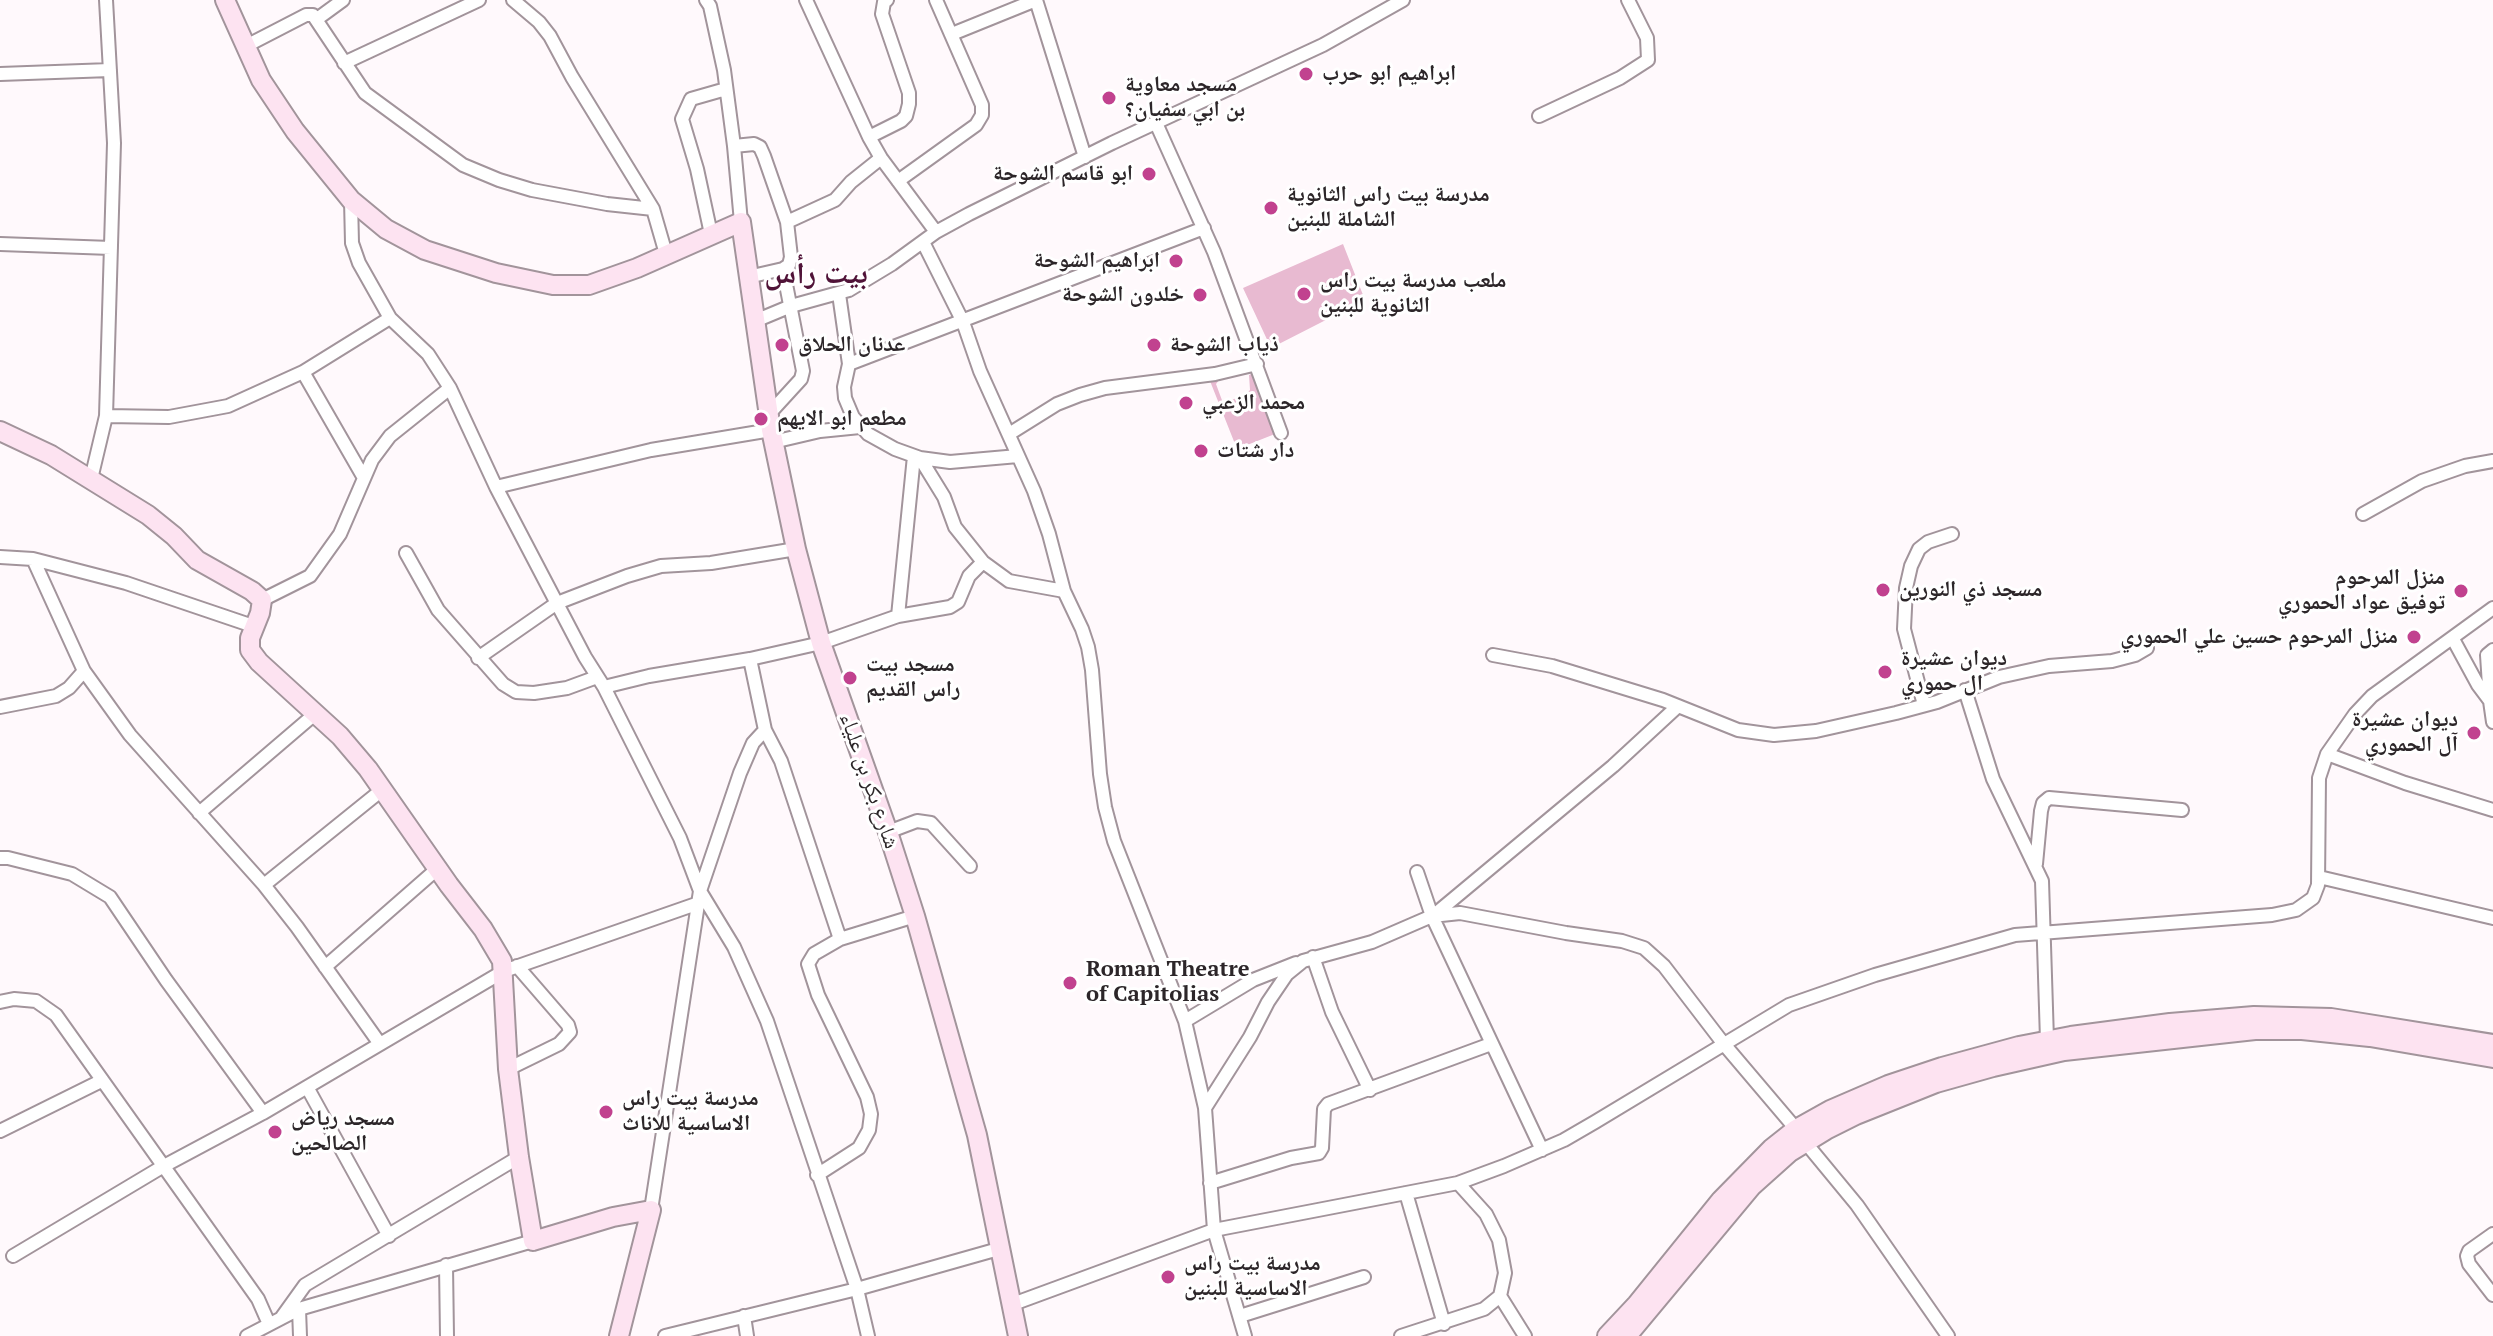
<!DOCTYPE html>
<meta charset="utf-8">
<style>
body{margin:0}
canvas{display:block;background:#fff9fc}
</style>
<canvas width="2493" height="1336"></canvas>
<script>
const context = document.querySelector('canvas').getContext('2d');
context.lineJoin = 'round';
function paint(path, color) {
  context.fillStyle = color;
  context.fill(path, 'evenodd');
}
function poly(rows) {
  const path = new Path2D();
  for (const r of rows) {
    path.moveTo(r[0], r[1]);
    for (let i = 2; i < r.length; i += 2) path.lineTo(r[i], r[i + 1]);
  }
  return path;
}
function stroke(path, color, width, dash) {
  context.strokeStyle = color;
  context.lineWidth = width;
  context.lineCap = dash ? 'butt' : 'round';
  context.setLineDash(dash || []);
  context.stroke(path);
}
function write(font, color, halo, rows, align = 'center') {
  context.font = font + ' "PT Serif","Noto Naskh Arabic",serif';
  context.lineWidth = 6;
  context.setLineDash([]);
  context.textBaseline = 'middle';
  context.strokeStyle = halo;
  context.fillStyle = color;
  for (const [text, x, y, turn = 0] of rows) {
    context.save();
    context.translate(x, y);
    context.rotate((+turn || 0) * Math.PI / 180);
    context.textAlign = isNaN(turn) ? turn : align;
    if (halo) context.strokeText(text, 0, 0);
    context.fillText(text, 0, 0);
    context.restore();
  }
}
const green = poly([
 [1343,244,1365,300,1271,348,1243,288],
 [1256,372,1280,432,1237,449,1210,381,1223,375,1216,384,1223,403,1245,395,1250,390,1249,375]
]);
const street = poly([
 [513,0,539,22,550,36,572,77,653,209,666,254],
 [706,0,710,6,724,70,734,146,741,222],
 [806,0,869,137,881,158,936,232],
 [1036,0,1085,157],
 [317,19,343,0],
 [952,34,1036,0],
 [246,46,306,15,313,15,365,93,463,165,499,180,532,190,607,204,653,209],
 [344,63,479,0],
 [0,74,110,70],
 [1539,116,1620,78,1648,60,1647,38,1628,0],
 [1156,123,1214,252,1281,433],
 [869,137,901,121,906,116,909,104,909,93,882,14,884,2,887,0],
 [734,146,754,144,760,147,764,156,787,222,791,257,789,265,783,269],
 [898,181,976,125,982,115,982,105,936,0],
 [351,200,352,243,359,263,390,318,428,354,450,388,496,487,585,657,604,687,680,838,700,891,651,1210],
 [787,222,835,200,851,182,881,158],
 [711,234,697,169,682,119,691,99,726,89],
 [923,242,963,322,980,371,1034,491,1049,534,1064,591,1082,629,1088,647,1092,670,1100,774,1105,807,1114,841,1185,1021,1205,1108,1214,1230,1245,1336],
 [0,244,111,248],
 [748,277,783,269,803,371,801,379,769,414],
 [839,294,849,364,844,387,845,398,853,417,868,434,895,449,920,458,944,497,955,527,983,562,1009,581,1064,591],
 [755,321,791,306,849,290,892,264,936,232,969,214,1112,143,1323,45,1403,0],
 [849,364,1204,228],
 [303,372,364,478],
 [106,416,169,417,228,406,303,372,390,318],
 [1009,434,1057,404,1080,395,1105,388,1215,374,1257,364],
 [773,442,820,431,860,427],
 [920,458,950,462,1018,456],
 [91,479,106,416,114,143,106,0],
 [496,487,651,450,771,430],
 [2363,514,2422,481,2465,466,2493,461],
 [406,553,438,610,503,684,516,692,534,693,567,688,597,677],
 [0,557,33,559,126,583,253,626],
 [262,600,310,576,340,534,372,460,390,436,450,388],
 [898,616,914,456],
 [2453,639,2478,685,2490,701,2493,722],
 [1493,655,1552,666,1663,700,1738,730,1774,735,1816,731,1896,713,1937,702,1999,677,2049,666,2112,661,2135,655,2147,648],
 [478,658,557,603,627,576,661,566,711,563,796,549],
 [750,659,765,730,781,761,840,939],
 [84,671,130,735,264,885,297,927,380,1044],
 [604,687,649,676,750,659,821,643,898,616,950,607,958,602,969,576,983,562],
 [1965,690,1993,779,2042,881,2047,1040],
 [2490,701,2487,655,2493,650],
 [1924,705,1904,629,1906,588,1911,566,1919,549,1928,542,1952,534],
 [0,707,56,696,69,688,84,671,33,559],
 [765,730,753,743,740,773,700,891,734,947,767,1021,857,1289,868,1336],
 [2327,754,2405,783,2493,810],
 [199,813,316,713],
 [888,832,917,821,931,823,970,866],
 [0,858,8,858,72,874,110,897,166,980,263,1113,162,1167,13,1256],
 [2036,864,2041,811,2043,803,2049,798,2182,810],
 [1417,872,1432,916,1542,1150],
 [2319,877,2493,918],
 [264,885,383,789],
 [1434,915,1613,766,1678,706],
 [1313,957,1332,1012,1370,1090],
 [325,967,437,869],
 [0,1002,14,999,36,1001,56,1015,258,1299,269,1324],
 [1185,1021,1253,980,1296,963],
 [508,1069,559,1044,570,1032,568,1025,517,966],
 [307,1087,389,1236],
 [1205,1108,1250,1037,1268,1002,1287,974,1303,961,1372,942,1432,916,1460,913,1566,933,1622,941,1644,948,1664,966,1723,1043,1796,1129],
 [263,1113,504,971,699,903],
 [0,1131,101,1081],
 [1805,1142,1857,1205,1948,1336],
 [817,1175,859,1148,869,1130,871,1114,867,1097,818,995,808,964,814,954,840,939,915,916],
 [1210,1183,1291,1158,1319,1153,1322,1148,1324,1109,1328,1104,1491,1044],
 [1406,1193,1444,1324],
 [2493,1234,2469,1251,2467,1256,2469,1264,2493,1295],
 [446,1265,447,1336],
 [1500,1296,1525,1336],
 [1013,1304,1214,1230,1458,1183,1504,1166,1564,1140,1595,1122,1789,1005,1875,975,2015,935,2272,915,2296,910,2313,898,2318,885,2319,778,2327,754,2355,714,2372,696,2493,608],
 [299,1309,300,1336],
 [744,1316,747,1336],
 [1240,1316,1364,1277],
 [282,1317,305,1285,519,1157],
 [247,1336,299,1309,533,1241],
 [665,1336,857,1289,1002,1248],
 [1401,1336,1484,1309,1500,1296,1505,1273,1499,1240,1486,1214,1458,1183]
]);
const secondary = poly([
 [225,0,261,80,295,131,351,200,386,229,425,250,496,273,553,285,589,285,637,268,741,222,771,430,796,549,821,643,888,832,915,916,977,1135,1018,1336],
 [0,431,51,455,148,515,174,536,197,560,252,591,262,600,260,613,250,638,250,650,259,662,340,736,368,769,449,885,483,929,502,961,508,1069,519,1157,533,1241,613,1217,651,1210,619,1336],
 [1607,1336,1637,1304,1721,1200,1772,1148,1796,1129,1830,1110,1888,1085,1942,1067,2019,1046,2071,1036,2170,1023,2254,1016,2331,1018,2493,1044],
 [1627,1336,1752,1186,1790,1152,1826,1130,1856,1115,1936,1083,1993,1067,2064,1051,2255,1030,2302,1030,2370,1037,2493,1058]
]);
const markers = [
 [1306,74,8,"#c1428f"],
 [1109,98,8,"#c1428f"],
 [1149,174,8,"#c1428f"],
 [1271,208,8,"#c1428f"],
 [1176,261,8,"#c1428f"],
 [1304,294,8,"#c1428f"],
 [1200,295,8,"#c1428f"],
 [782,345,8,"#c1428f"],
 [1154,345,8,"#c1428f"],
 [1186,403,8,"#c1428f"],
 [761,419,8,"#c1428f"],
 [1201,451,8,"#c1428f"],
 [1883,590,8,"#c1428f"],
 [2461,591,8,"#c1428f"],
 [2414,637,8,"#c1428f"],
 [1885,672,8,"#c1428f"],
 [850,678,8,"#c1428f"],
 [2474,733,8,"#c1428f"],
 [1070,983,8,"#c1428f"],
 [606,1112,8,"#c1428f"],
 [275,1132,8,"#c1428f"],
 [1168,1277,8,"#c1428f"]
];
const poiNames = [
 ["ابراهيم ابو حرب",1322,74],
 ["مسجد معاوية",1125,85],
 ["بن ابي سفيان؟",1125,110],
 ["ابو قاسم الشوحة",1133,174,"right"],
 ["مدرسة بيت راس الثانوية",1287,195],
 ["الشاملة للبنين",1287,220],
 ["ابراهيم الشوحة",1160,261,"right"],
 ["ملعب مدرسة بيت راس",1320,281],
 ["الثانوية للبنين",1320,306],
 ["خلدون الشوحة",1184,295,"right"],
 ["عدنان الحلاق",798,345],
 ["ذياب الشوحة",1170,345],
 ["محمد الزعبي",1202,403],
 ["مطعم ابو الايهم",777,419],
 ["دار شتات",1217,451],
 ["منزل المرحوم",2445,578,"right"],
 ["توفيق عواد الحموري",2445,603,"right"],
 ["مسجد ذي النورين",1899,590],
 ["منزل المرحوم حسين علي الحموري",2398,637,"right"],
 ["ديوان عشيرة",1901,659],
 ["ال حموري",1901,684],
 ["مسجد بيت",866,665],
 ["راس القديم",866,690],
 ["ديوان عشيرة",2458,720,"right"],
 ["آل الحموري",2458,745,"right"],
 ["Roman Theatre",1086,970],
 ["of Capitolias",1086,995],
 ["مدرسة بيت راس",622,1099],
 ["الاساسية للاناث",622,1124],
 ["مسجد رياض",291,1119],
 ["الصالحين",291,1144],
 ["مدرسة بيت راس",1184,1264],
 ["الاساسية للبنين",1184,1289]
];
const streetNames = [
 ["شارع بكر بن علياء",869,781,71]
];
const districtNames = [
 ["بيت رأس",816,274]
];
paint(green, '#e8bad1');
stroke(street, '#a2949b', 16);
stroke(secondary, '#a2949b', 22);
stroke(street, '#fff', 12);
stroke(secondary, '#fde3f1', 18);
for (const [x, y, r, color] of markers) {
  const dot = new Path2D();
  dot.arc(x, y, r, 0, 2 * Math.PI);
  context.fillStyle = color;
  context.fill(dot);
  stroke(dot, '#fff', 3);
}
write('bold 22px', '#2c2629', '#fff', poiNames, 'left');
write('22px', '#2c2629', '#fff', streetNames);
write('bold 30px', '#501338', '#fff', districtNames);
</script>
